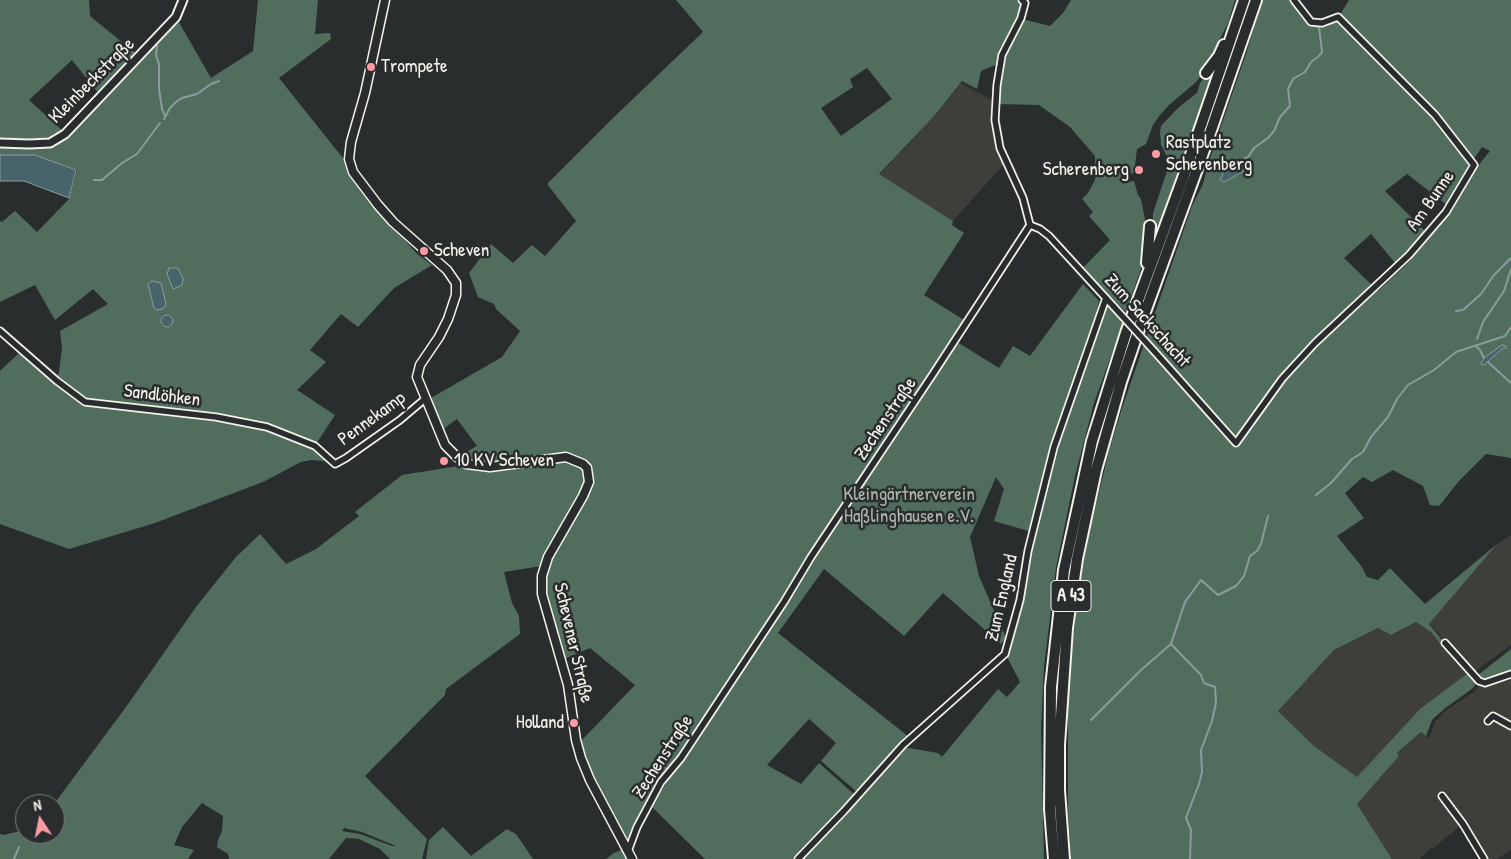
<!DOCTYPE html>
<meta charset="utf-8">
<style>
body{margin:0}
#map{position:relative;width:1511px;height:859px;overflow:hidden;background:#2a2d2e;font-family:"Patrick Hand",sans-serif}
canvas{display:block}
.north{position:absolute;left:15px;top:794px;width:50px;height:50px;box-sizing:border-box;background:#2a2d2e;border:1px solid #7b7b78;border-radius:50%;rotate:349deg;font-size:14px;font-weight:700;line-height:20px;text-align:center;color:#f4f1e8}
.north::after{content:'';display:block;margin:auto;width:18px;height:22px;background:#ff9aa2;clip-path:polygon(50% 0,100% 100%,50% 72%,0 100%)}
</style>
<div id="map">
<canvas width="1511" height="859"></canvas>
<div class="north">N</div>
</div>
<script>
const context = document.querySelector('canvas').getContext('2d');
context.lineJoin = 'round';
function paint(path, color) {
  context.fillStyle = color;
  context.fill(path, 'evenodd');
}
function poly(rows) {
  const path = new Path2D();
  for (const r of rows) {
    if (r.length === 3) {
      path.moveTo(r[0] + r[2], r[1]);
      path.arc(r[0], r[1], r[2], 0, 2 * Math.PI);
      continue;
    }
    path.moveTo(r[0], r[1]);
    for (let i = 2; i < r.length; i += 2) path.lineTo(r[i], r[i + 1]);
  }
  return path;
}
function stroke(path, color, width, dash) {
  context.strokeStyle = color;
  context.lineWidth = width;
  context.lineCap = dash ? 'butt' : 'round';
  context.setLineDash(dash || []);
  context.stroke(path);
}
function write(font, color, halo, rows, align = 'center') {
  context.font = font + ' "Patrick Hand",sans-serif';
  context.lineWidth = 5;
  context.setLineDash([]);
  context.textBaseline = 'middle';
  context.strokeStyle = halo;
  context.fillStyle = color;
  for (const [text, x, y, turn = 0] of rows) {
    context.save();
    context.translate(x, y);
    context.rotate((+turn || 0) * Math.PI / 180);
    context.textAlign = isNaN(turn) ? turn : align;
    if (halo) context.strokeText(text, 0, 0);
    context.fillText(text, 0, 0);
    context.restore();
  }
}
const built = poly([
 [961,83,995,102,998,148,1004,164,953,221,879,175,935,115],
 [1511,535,1511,645,1473,673,1429,623,1497,544],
 [1416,622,1432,633,1442,644,1442,640,1468,673,1420,710,1357,777,1314,746,1278,711,1334,650,1378,628,1391,635],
 [1511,677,1511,851,1510,850,1497,859,1485,859,1464,823,1432,849,1431,848,1419,859,1392,859,1357,804,1399,756,1397,753,1421,732,1429,738,1435,722,1445,711,1474,692,1479,686,1488,687]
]);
const green = poly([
 [0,0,89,0,90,16,138,55,99,94,72,60,29,100,64,132,49,141,0,140],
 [258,0,318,0,315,34,330,33,331,39,279,78,346,162,372,202,416,253,432,265,394,288,358,327,341,314,310,350,326,362,297,390,335,415,314,447,332,462,311,460,301,462,263,482,155,523,69,549,0,524,0,371,20,352,55,382,59,372,62,348,60,331,108,304,93,289,55,320,35,285,0,302,0,221,2,222,15,211,37,232,69,199,77,170,35,155,0,155,0,146,51,144,103,98,142,59,177,19,211,78,253,51],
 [676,0,1019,0,1021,2,1019,17,1000,55,998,64,981,71,977,89,962,81,935,115,879,174,953,221,952,225,964,233,924,295,964,320,808,557,831,531,957,342,999,368,1013,346,1030,356,1083,284,1099,301,1090,342,1107,304,1123,323,1094,403,1075,476,1056,568,1044,667,1041,728,1044,859,801,859,903,747,938,753,942,757,998,689,1007,697,1020,682,1006,655,1011,646,1018,619,1032,532,994,521,1004,489,996,477,970,537,979,576,1006,638,1001,644,943,593,904,636,824,569,778,633,909,737,858,793,821,761,836,743,809,719,767,765,801,784,819,763,856,796,794,859,705,859,652,807,673,772,666,771,646,805,628,843,596,785,584,759,580,742,635,685,590,648,564,659,544,592,544,576,550,557,591,482,578,459,490,465,467,461,458,456,477,446,457,419,442,430,431,398,502,357,520,331,496,309,494,304,478,297,469,273,491,244,513,263,532,245,545,256,576,221,547,184,612,119,703,32],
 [867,68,892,99,841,136,821,108,853,87,850,79],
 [1071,0,1235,0,1228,23,1215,49,1214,58,1206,70,1195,83,1169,105,1160,115,1153,125,1146,144,1137,149,1134,173,1126,174,1126,182,1134,181,1138,195,1141,199,1147,230,1143,263,1126,312,1082,269,1110,240,1089,216,1093,212,1082,199,1088,193,1095,180,1095,156,1070,127,1039,105,998,104,1003,56,1022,19,1050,26,1063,13],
 [1262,0,1292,0,1310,23,1322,24,1331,19,1338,22,1420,102,1470,164,1447,205,1407,174,1385,191,1425,231,1411,249,1396,264,1371,234,1344,258,1378,291,1411,260,1448,213,1473,172,1490,151,1482,147,1473,160,1436,114,1340,15,1349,0,1511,0,1511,458,1486,454,1459,481,1439,506,1430,505,1423,486,1393,470,1372,482,1363,477,1345,493,1364,518,1337,536,1362,567,1367,577,1378,580,1390,568,1425,604,1497,544,1429,624,1442,640,1442,646,1432,633,1416,622,1391,635,1378,628,1334,650,1278,711,1314,746,1357,777,1420,709,1468,673,1476,683,1473,688,1444,709,1432,720,1426,736,1421,732,1397,753,1399,756,1357,804,1392,859,1071,859,1068,811,1068,697,1071,651,1083,565,1092,521,1109,451,1123,405,1192,206,1203,184,1209,161,1246,54],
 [1238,161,1243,165,1244,171,1224,182,1220,180,1226,167,1231,163],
 [1217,63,1152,244,1153,213,1170,162,1161,145,1160,132,1161,126,1179,107,1197,93,1200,83],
 [566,458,582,465,588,481,542,566,504,572,512,603,519,616,520,634,446,689,445,695,365,776,427,839,422,859,390,859,380,849,359,839,346,838,329,859,229,859,228,854,217,847,218,840,222,831,223,816,202,803,182,827,174,845,194,850,188,859,0,859,0,834,3,835,25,830,25,834,55,834,54,804,126,707,196,607,236,557,260,534,286,564,316,549,359,516,355,512,402,475,465,465],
 [344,828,362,832,396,846,392,846,360,834,342,831],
 [1511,649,1511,671,1491,680,1483,680,1478,675],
 [443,827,471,856,507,829,516,834,533,859,426,859,429,840],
 [624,849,629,859,606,859,614,853]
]);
const water = poly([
 [0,155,35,155,76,170,69,198,24,181,0,181,0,155],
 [1238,161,1243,165,1244,171,1224,182,1220,180,1226,167,1231,163,1238,161],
 [169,268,176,268,179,270,183,279,182,285,173,289,167,274,169,268],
 [152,281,161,283,166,304,165,307,162,309,157,310,154,308,148,284,152,281],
 [167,321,6],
 [1502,345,1506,346,1506,348,1503,348,1484,365,1482,365,1481,363,1484,358,1502,345]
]);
const stream = poly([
 [157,45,156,55,159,64,159,89,162,109,165,116],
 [164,119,170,108,176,102,182,98,197,94,211,84,219,81],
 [1244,159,1249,156,1254,148,1268,138,1274,131,1280,117,1290,106,1288,89,1293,79,1305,72,1311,62,1318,57,1322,52,1319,27,1312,25],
 [94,180,102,180,122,163,137,154,160,123],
 [1456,311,1463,310,1481,294,1494,275,1511,258],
 [1477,339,1483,322,1504,291,1511,269],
 [1476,346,1480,350,1484,358],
 [1488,362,1511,383],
 [1316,495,1331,483,1352,459,1363,452,1371,437,1388,417,1397,399,1408,385,1434,370,1456,352,1505,336,1511,327],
 [1091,720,1141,670,1171,644],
 [14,859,19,847],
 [1190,859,1191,830,1186,818,1199,784,1202,772,1201,750,1212,721,1216,703,1215,687,1204,683,1201,675,1171,644,1185,602,1201,580,1218,595,1236,586,1244,576,1250,556,1257,551,1261,544,1268,516]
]);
const minor = poly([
 [1030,225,1040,229,1049,236,1114,307],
 [0,331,57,381,85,402,216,417,267,427,315,446,335,464,346,458,400,420,426,398],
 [1154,351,1236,443,1282,379,1315,343,1409,255,1446,212,1474,165,1435,115,1338,17,1322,23,1311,22,1294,0],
 [1445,643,1479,681,1485,683,1511,674],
 [1488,721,1493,716,1511,726],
 [1442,796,1463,824,1484,859],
 [628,851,637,827,661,782,681,758,784,602,811,557,933,374,1030,225,1023,198,1000,148,995,120,997,85,1002,55,1021,18,1025,3,1022,0],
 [798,859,844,811,903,745,1005,654,1020,600,1028,551,1054,447,1106,298]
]);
const tertiary = poly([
 [0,143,29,144,50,143,65,134,176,17,183,0]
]);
const secondary = poly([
 [385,0,365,93,351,142,349,159,353,172,378,205,393,222,447,270,456,283,456,295,448,319,439,337,420,365,417,377,445,445,457,457,466,464,490,467,566,457,583,464,587,468,589,482,583,496,548,557,542,576,542,594,568,685,576,740,581,758,590,780,632,859]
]);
const motorway = poly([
 [1206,73,1219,56,1224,45],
 [1147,263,1150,226],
 [1054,859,1050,809,1051,687,1064,570,1082,488,1092,441,1126,333,1183,178,1244,0],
 [1064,859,1059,790,1059,745,1067,628,1077,559,1096,470,1121,382,1141,323,1209,136,1256,0]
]);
const minorBridge = poly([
 [1114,307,1154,351]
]);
const markers = [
 [371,67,5,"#ff9aa2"],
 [1156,154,5,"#ff9aa2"],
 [1139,170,5,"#ff9aa2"],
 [424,251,5,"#ff9aa2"],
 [444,461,5,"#ff9aa2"],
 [574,723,5,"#ff9aa2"]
];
const shields = [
 [1071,596,40]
];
const shieldNames = [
 ["A 43",1071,596]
];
const poiNames = [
 ["Trompete",381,67],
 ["Rastplatz",1166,143],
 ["Scherenberg",1166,165],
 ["Scherenberg",1129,170,"right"],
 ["Scheven",434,251],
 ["10 KV Scheven",454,461],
 ["Holland",564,723,"right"]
];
const streetNames = [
 ["Kleinbeckstraße",92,81,-45],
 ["Am Bunne",1431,201,-55],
 ["Zum Sackschacht",1147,321,48],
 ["Sandlöhken",162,396,7],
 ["Pennekamp",372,419,-36],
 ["Zechenstraße",886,419,-56],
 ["Zum England",1002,598,-77],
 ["Schevener Straße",573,643,77],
 ["Zechenstraße",663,757,-57]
];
const parkNames = [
 ["Kleingärtnerverein",909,495],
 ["Haßlinghausen e.V.",909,517]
];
paint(built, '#3e3e3a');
paint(green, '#516d5d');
paint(water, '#47646b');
stroke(water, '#8c9c9d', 1);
stroke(stream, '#8c9c9d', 2);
stroke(minor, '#f4f1e8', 9);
stroke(tertiary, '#f4f1e8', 11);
stroke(secondary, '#f4f1e8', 11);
stroke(motorway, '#f4f1e8', 14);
stroke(minor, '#2a2d2e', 5.5);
stroke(tertiary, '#2a2d2e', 7);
stroke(secondary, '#2a2d2e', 8);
stroke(motorway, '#2a2d2e', 10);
stroke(minorBridge, '#f4f1e8', 9, []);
stroke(minorBridge, '#2a2d2e', 5.5);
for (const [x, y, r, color] of markers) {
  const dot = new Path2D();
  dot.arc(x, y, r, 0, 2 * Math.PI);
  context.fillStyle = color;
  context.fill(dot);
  stroke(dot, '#2a2d2e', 2);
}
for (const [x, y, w] of shields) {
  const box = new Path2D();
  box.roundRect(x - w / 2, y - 15.5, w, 31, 4);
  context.fillStyle = '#2a2d2e';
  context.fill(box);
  stroke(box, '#f4f1e8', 1);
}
write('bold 18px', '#f4f1e8', null, shieldNames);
write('19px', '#f4f1e8', '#2a2d2e', poiNames, 'left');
write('19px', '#f4f1e8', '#2a2d2e', streetNames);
write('19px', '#abb6a9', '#2a2d2e', parkNames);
</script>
